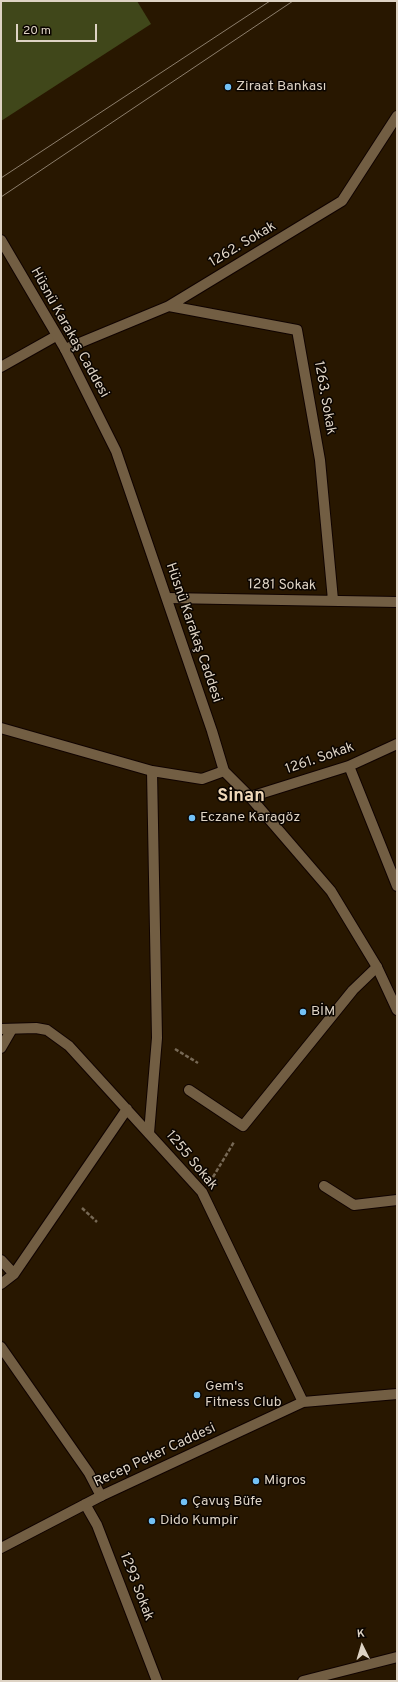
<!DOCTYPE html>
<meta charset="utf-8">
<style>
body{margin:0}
#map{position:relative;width:398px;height:1682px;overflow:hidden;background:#281700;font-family:Overpass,sans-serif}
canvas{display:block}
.frame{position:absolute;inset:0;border:2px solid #ded3c4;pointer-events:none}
.north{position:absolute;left:342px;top:1626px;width:40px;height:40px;-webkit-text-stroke:3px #0b0500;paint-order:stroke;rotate:355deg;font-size:11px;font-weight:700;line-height:16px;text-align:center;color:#ded3c4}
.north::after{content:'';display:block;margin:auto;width:14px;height:18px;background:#ded3c4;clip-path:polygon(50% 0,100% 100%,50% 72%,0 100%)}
.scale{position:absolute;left:16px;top:24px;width:81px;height:18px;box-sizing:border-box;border:2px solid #ded3c4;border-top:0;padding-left:5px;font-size:12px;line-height:14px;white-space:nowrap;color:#ded3c4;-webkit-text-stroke:3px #0b0500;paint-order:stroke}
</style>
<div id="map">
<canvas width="398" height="1682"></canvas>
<div class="frame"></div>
<div class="north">K</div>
<div class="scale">20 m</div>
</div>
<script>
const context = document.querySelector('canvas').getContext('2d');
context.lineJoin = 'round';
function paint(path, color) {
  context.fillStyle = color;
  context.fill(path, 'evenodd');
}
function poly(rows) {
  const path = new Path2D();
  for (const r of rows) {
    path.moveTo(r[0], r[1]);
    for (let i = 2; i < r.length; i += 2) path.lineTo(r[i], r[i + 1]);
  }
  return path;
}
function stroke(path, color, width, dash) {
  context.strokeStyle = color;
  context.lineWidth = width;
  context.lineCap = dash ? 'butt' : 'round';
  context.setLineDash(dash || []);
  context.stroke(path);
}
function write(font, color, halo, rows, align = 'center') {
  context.font = font + ' Overpass,sans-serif';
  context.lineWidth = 3;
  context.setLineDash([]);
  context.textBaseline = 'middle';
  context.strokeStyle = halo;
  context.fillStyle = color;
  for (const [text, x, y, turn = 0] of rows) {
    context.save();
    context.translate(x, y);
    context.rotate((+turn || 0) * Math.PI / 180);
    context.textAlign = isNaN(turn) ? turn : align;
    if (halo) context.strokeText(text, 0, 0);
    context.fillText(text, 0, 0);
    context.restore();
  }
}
const green = poly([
 [1,1,137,1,151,24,1,121]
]);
const path = poly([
 [175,1049,198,1063],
 [213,1177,234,1142],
 [82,1208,97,1222]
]);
const lane = poly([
 [1,1048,12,1029],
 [189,1090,243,1126,353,990,377,967],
 [324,1186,354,1205,397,1200],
 [1,1347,89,1473,101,1496]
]);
const street = poly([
 [169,306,297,330,320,460,333,600],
 [65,349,169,306,342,201,397,116],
 [1,367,56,336],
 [167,598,397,602],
 [1,728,152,771,202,779,224,771],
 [349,766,397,886],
 [250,797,349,766,397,744],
 [1,1029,36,1028,47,1030,69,1046,202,1192,303,1402],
 [149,1133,157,1038,152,771],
 [1,1260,14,1274],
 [1,1284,14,1274,127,1109],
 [85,1504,97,1525,157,1681],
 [1,1548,101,1496,303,1402,397,1394],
 [303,1681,397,1657]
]);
const secondary = poly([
 [1,240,65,349,116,451,212,731,224,771,250,797,331,891,377,967,397,1010]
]);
const tram = poly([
 [1,178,270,1],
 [1,197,293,1]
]);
const markers = [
 [228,87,4,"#73c1f5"],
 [192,818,4,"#73c1f5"],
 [303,1012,4,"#73c1f5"],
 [197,1395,4,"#73c1f5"],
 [256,1481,4,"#73c1f5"],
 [184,1502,4,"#73c1f5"],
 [152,1521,4,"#73c1f5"]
];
const poiNames = [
 ["Ziraat Bankası",236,87],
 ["Eczane Karagöz",200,818],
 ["BİM",311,1012],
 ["Gem's",205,1387],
 ["Fitness Club",205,1403],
 ["Migros",264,1481],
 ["Çavuş Büfe",192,1502],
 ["Dido Kumpir",160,1521]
];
const streetNames = [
 ["1262. Sokak",243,245,-31],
 ["Hüsnü Karakaş Caddesi",69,333,61],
 ["1263. Sokak",324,398,80],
 ["1281 Sokak",282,586,1],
 ["Hüsnü Karakaş Caddesi",193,633,71],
 ["1261. Sokak",320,759,-19],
 ["1255 Sokak",191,1161,50],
 ["Recep Peker Caddesi",155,1456,-25],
 ["1293 Sokak",136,1587,69]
];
const districtNames = [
 ["Sinan",241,797]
];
paint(green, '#40471a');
stroke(lane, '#100300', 12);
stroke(street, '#100300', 12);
stroke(secondary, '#100300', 12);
stroke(path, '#776955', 2.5, [4, 2]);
stroke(lane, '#725e43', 10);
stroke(street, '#725e43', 10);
stroke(secondary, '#725e43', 10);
stroke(tram, '#8c7e6b', 1);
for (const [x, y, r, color] of markers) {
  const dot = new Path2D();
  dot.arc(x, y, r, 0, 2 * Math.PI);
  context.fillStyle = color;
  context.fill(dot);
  stroke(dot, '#0b0500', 1.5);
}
write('14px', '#ded3c4', '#0b0500', poiNames, 'left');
write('14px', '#ded3c4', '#0b0500', streetNames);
write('bold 18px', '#f0d9ba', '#0b0500', districtNames);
</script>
